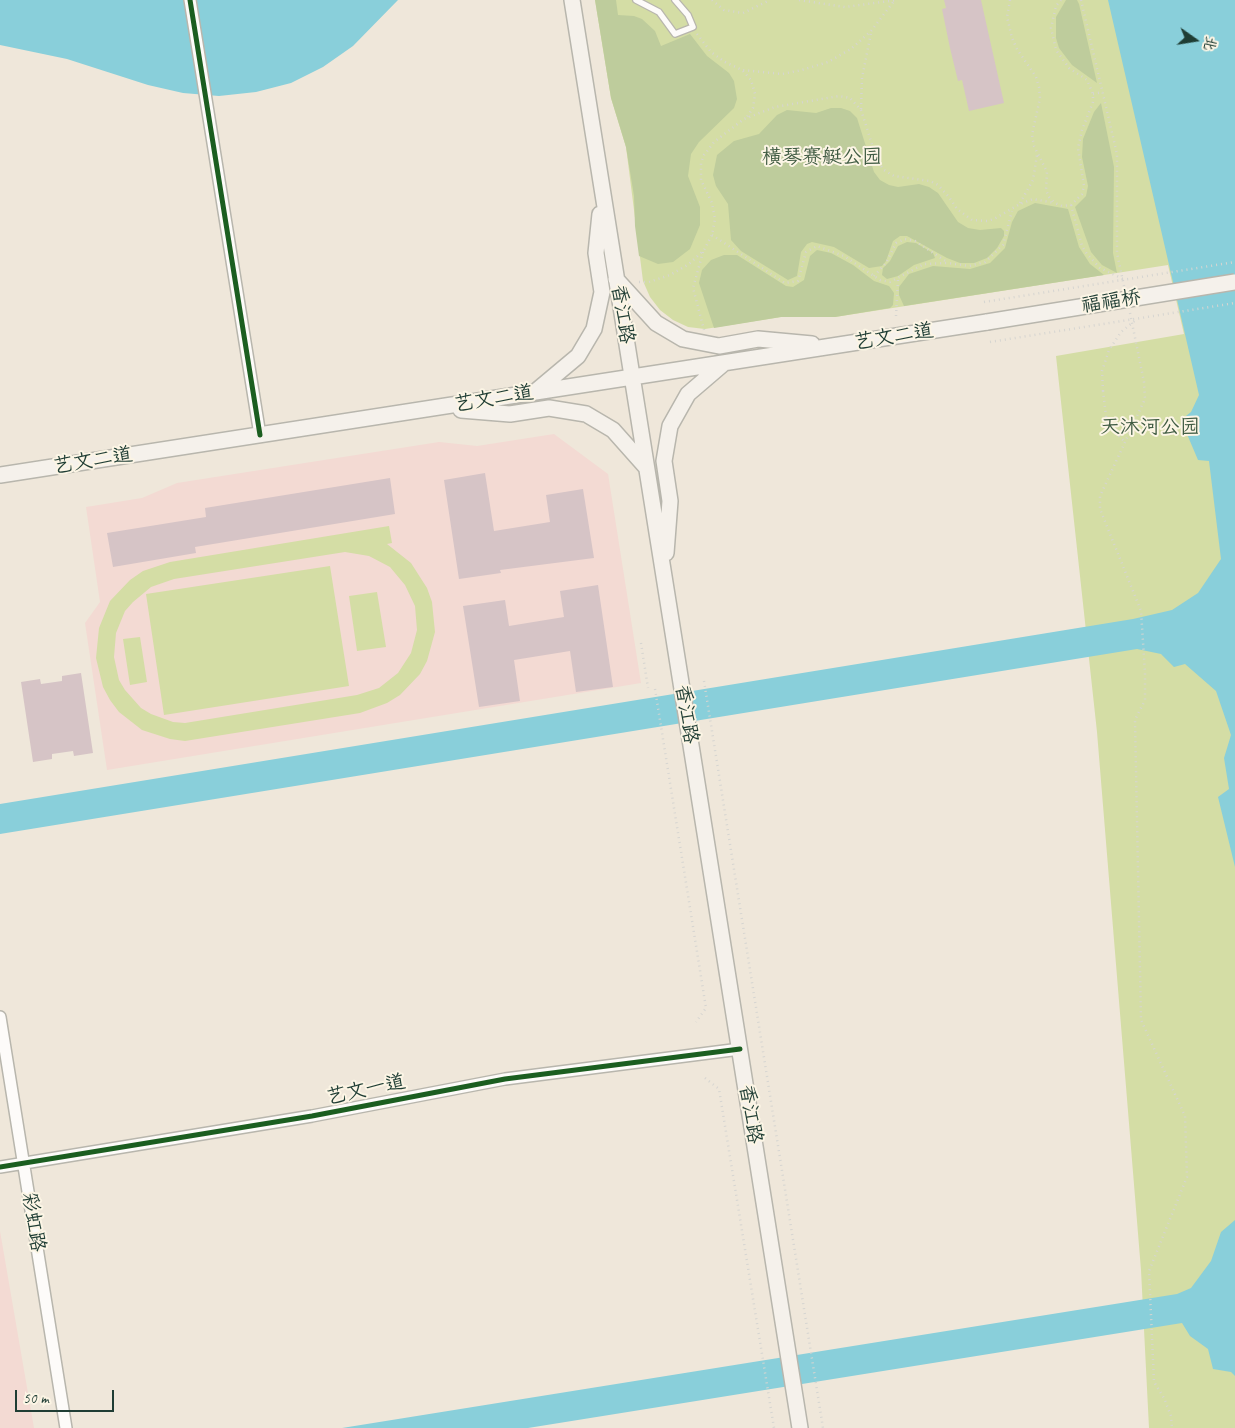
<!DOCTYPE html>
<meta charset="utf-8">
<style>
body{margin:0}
#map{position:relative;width:1235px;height:1428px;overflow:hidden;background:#efe7da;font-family:Caveat,"LXGW WenKai TC",sans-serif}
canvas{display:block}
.north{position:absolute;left:1170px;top:15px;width:50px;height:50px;-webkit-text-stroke:4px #fcf5e5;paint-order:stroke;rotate:103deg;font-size:14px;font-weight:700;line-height:20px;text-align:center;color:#1f3d34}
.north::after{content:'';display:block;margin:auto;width:18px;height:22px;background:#1f3d34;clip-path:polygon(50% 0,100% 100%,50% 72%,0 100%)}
.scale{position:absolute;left:15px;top:1390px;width:99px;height:22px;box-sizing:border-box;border:2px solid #1f3d34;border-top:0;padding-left:6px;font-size:15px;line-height:18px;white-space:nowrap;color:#1f3d34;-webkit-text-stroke:4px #fcf5e5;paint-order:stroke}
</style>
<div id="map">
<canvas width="1235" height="1428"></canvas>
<div class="north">北</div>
<div class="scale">50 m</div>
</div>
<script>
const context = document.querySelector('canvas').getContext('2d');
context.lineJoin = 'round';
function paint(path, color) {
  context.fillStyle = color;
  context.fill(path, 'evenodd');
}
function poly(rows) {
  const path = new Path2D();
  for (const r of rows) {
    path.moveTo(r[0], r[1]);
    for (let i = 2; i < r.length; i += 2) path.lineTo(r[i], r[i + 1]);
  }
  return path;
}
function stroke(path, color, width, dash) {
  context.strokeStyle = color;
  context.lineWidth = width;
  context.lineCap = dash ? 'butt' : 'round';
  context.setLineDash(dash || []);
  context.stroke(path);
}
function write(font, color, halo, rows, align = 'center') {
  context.font = font + ' Caveat,"LXGW WenKai TC",sans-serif';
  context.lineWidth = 4;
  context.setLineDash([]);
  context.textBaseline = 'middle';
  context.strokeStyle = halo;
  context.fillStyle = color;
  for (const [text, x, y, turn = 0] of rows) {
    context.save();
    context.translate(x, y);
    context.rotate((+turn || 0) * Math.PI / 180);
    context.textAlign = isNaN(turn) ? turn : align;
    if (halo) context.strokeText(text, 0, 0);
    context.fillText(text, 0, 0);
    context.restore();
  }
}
const built = poly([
 [554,434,608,474,641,683,107,770,85,623,100,602,86,507,142,498,177,483,439,442,477,446],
 [0,1231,34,1428,0,1428]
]);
const green = poly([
 [595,0,1235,0,1235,1428,1149,1428,1141,1270,1097,732,1056,356,1184,334,1168,265,835,317,781,317,705,329,688,327,673,320,660,310,650,297,643,281,626,147,611,98],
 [389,526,392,543,387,544,411,563,427,588,432,602,435,632,427,661,420,674,400,695,387,703,360,713,185,741,170,739,142,730,119,712,110,700,103,687,96,658,99,628,110,601,130,580,143,571,170,562],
 [345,552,369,556,390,567,405,585,415,606,417,630,411,653,398,673,379,688,357,695,185,723,173,722,151,714,141,708,125,690,119,680,114,657,116,633,125,611,133,602,151,587,174,579],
 [330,566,349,686,164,715,146,594],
 [377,592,386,647,357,651,349,596],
 [140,637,147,682,130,685,123,639]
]);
const forest = poly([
 [595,0,616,0,618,15,634,16,642,19,655,31,661,46,690,34,707,56,729,73,734,81,737,99,734,108,699,142,691,154,688,176,700,207,700,225,690,249,673,262,658,264,639,256,635,226,634,196,626,147,611,98],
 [1066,0,1077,0,1079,4,1097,83,1072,65,1059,48,1056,38,1056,17],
 [1101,103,1114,167,1113,253,1117,273,1102,265,1091,252,1075,207,1086,196,1088,186,1082,157,1083,139,1094,112],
 [831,108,841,108,850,111,857,118,874,172,880,180,889,185,898,187,919,184,929,187,938,193,958,222,968,228,980,230,1001,228,1004,231,1004,236,997,248,987,258,974,263,960,263,947,258,907,236,900,236,893,241,886,261,882,266,869,268,834,247,812,242,807,244,801,252,797,276,788,280,741,251,731,240,728,204,716,186,713,175,717,155,734,141,759,134,777,115,787,110,816,113],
 [1035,203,1068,209,1079,247,1090,264,1104,275,904,306,899,295,899,287,909,274,933,266,970,269,990,263,1005,248,1012,222,1018,211],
 [907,242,916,243,933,253,935,258,914,265,898,276,887,279,882,275,883,268,890,261,898,246],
 [817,250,831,253,853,265,874,281,889,286,894,293,893,305,890,308,835,317,781,317,714,328,699,283,702,270,711,260,724,255,737,255,786,286,793,287,804,280,810,256]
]);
const water = poly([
 [0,0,398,0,353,46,323,67,291,83,256,92,219,96,183,93,148,85,67,59,0,45],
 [1108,0,1235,0,1235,867,1218,797,1229,789,1224,758,1231,735,1216,691,1185,664,1174,667,1161,654,1137,649,0,834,0,804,1133,619,1172,610,1198,593,1221,559,1209,461,1198,460,1181,420,1191,412,1199,395],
 [1235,1220,1235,1376,1231,1372,1213,1369,1208,1349,1190,1336,1182,1323,528,1428,342,1428,1177,1294,1191,1288,1211,1261,1221,1232]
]);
const building = poly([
 [944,0,981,0,1004,103,969,111,962,80,958,81,950,48,942,9,946,8],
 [485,473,494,531,550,522,546,495,583,489,594,558,500,570,501,573,459,579,444,480],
 [390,478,395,514,195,547,196,553,113,567,107,533,206,517,205,508],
 [598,585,613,687,576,692,570,651,514,660,520,701,479,707,463,606,505,600,509,626,564,617,560,591],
 [81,673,93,753,74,756,73,751,52,754,52,759,33,762,21,682,40,679,41,684,62,681,62,676]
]);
const path = poly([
 [712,0,724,10,743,13,770,0],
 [799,0,845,7,897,0],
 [1010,0,1007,17,1012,38,1017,49,1036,77,1039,87,1040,98,1032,135,1034,146,1047,172,1046,190,1049,197,1055,203,1062,206,1071,205,1082,194,1084,186,1078,148,1082,130,1093,102,1093,94,1087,80,1069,68,1056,50,1051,28,1056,6,1061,0],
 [1081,0,1117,154,1117,253,1124,286],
 [697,34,711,52,725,62,742,70,782,74,802,70,828,62,851,49,871,31,894,1],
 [743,71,751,80,755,94,753,108,747,117],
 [1093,94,1103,92],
 [861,109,862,78,871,33],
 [1020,203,1033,180,1037,155],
 [712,235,785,283,798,281,806,252,817,246,844,256,880,280,890,282,924,264,948,263,969,266,985,262,1003,245,1012,211],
 [703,252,693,288,704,330],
 [874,276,886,263,896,243,905,239,915,241,947,262],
 [639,282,649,282,670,275,689,264,704,250,712,235,715,219,712,203,701,180,701,163,704,155,714,142,744,119,775,107,839,96,850,98,861,110,877,160,884,170,894,176,930,181,938,185,949,197,957,209,972,220,987,221,994,219,1020,204,1033,199,1055,203],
 [1130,313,1144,382,1145,399,1100,496,1100,509,1141,611,1145,673,1145,700,1135,720,1141,1020,1185,1116,1187,1177,1149,1271,1154,1382,1164,1398,1171,1416,1172,1428],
 [896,316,898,280],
 [1103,391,1107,424,1125,442],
 [641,643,648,688],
 [704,681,823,1428],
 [655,689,706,1008,696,1022],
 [705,1078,719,1089,774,1428]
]);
const lane = poly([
 [636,0,659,12,675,34,693,27,688,15,675,0]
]);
const street = poly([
 [190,0,260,435],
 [0,1017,66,1428],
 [0,1167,312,1116,505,1079,740,1049]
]);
const secondary = poly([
 [572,0,800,1428],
 [616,279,656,323,683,339,719,346,758,339,812,344],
 [535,392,578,356,594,329,602,292,596,253,600,214],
 [461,410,510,414,549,408,586,414,613,430,645,466],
 [0,475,987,322],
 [666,553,670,501,664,461,670,426,688,394,723,364]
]);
const pathBridge = poly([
 [1071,205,1082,246,1087,254,1100,268,1125,280],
 [984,302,1235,262],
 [990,342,1235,303],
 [1103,391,1102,371,1109,350,1121,332,1137,319]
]);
const secondaryBridge = poly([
 [987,322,1235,282]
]);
const cycleway = poly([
 [190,0,260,435],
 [0,1167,312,1116,505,1079,740,1049]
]);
const parkNames = [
 ["横琴赛艇公园",822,158],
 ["天沐河公园",1150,428]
];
const streetNames = [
 ["福福桥",1111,302,-9],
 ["香江路",622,314,81],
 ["艺文二道",894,337,-9],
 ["艺文二道",494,399,-9],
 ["艺文二道",93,461,-9],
 ["香江路",686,714,81],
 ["艺文一道",366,1090,-12],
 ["香江路",750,1114,81],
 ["彩虹路",33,1222,81]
];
paint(built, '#f3dad3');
paint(green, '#d4dda5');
paint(forest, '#becc9c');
paint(water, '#89cfda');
paint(building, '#d6c4c6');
stroke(lane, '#b8b6ad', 8);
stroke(street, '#b8b6ad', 14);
stroke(secondary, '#b8b6ad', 18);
stroke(path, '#d6d5d1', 2.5, [1, 4]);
stroke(lane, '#fdfbf9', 5.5);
stroke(street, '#fdfbf9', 11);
stroke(secondary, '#f5f1eb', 15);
stroke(secondaryBridge, '#b8b6ad', 18, []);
stroke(pathBridge, '#d6d5d1', 2.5, [1, 4]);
stroke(secondaryBridge, '#f5f1eb', 15);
stroke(cycleway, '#1b5e20', 5);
write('20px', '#3f5b42', '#fcf5e5', parkNames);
write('20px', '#1f3d34', '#fcf5e5', streetNames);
</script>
